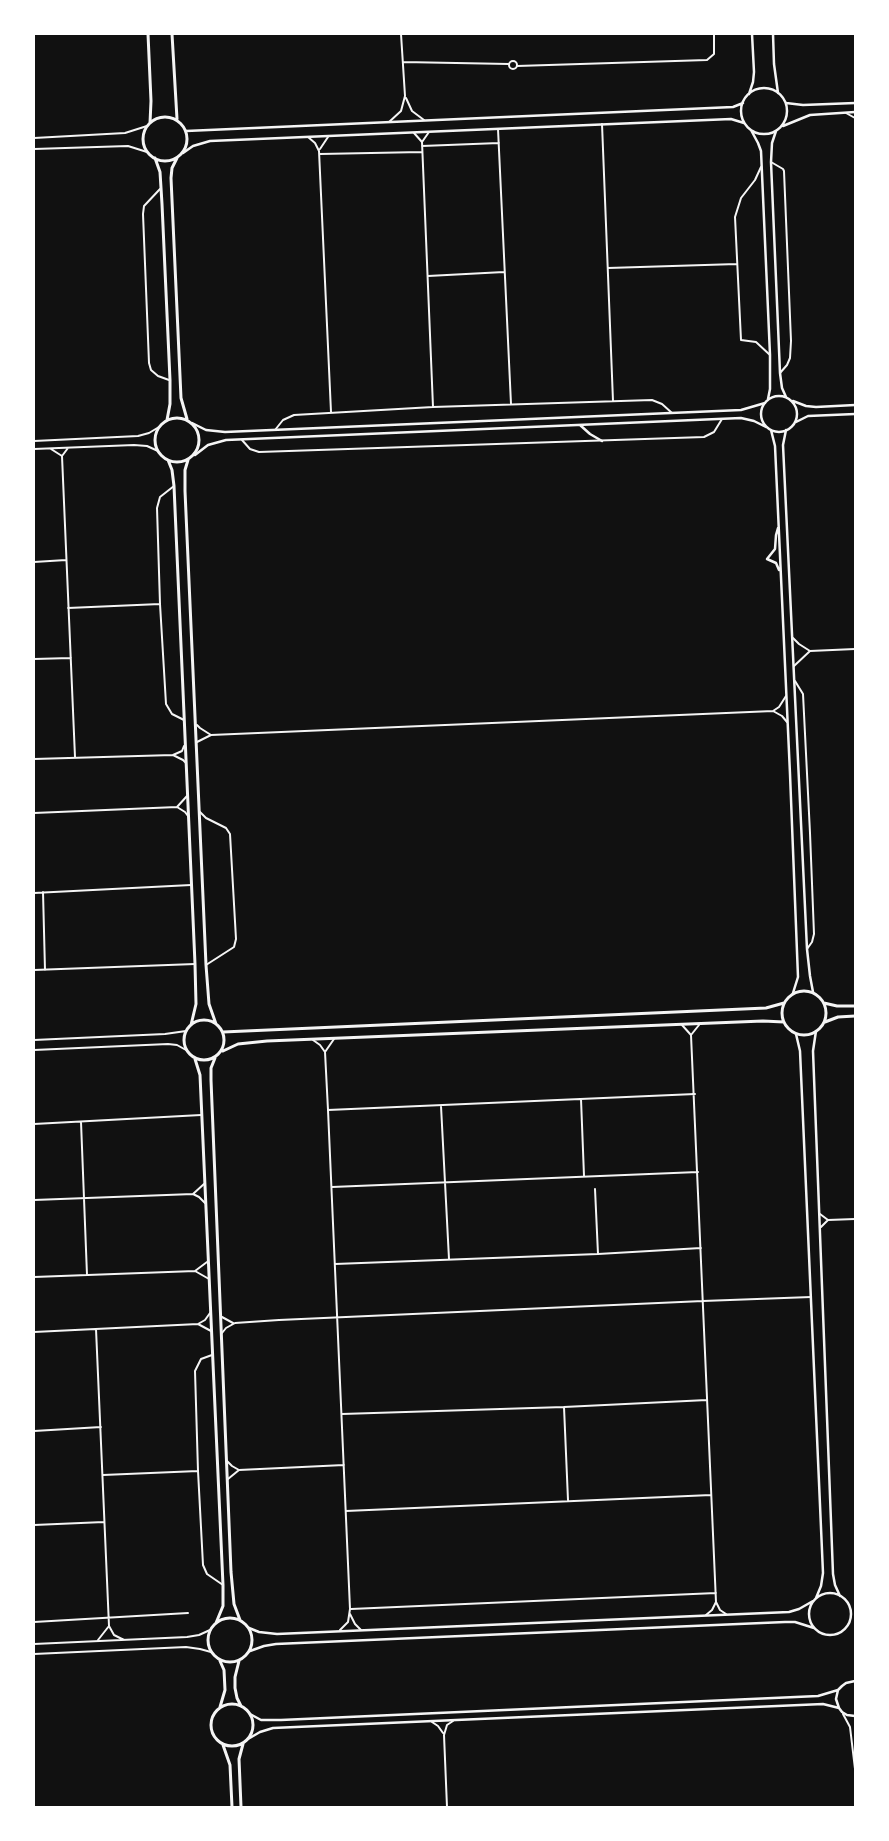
<!DOCTYPE html>
<style>
body{margin:0}
#map{position:relative;width:889px;height:1841px;overflow:hidden;background:#111;font-family:"Work Sans",sans-serif}
canvas{display:block}
.frame{position:absolute;inset:0;border:35px solid #fff;pointer-events:none}
</style>
<div id="map">
<canvas width="889" height="1841"></canvas>
<div class="frame"></div>
</div>
<script>
const context = document.querySelector('canvas').getContext('2d');
context.lineJoin = 'round';
function poly(rows) {
  const path = new Path2D();
  for (const r of rows) {
    if (r.length === 3) {
      path.moveTo(r[0] + r[2], r[1]);
      path.arc(r[0], r[1], r[2], 0, 2 * Math.PI);
      continue;
    }
    path.moveTo(r[0], r[1]);
    for (let i = 2; i < r.length; i += 2) path.lineTo(r[i], r[i + 1]);
  }
  return path;
}
function stroke(path, color, width, dash) {
  context.strokeStyle = color;
  context.lineWidth = width;
  context.lineCap = dash ? 'butt' : 'round';
  context.setLineDash(dash || []);
  context.stroke(path);
}
const minor = poly([
 [513,65,4],
 [403,62,509,64],
 [517,66,707,60,714,54,714,34],
 [406,98,412,111,424,120],
 [846,113,855,118],
 [389,122,401,111,405,96,401,34],
 [602,124,613,401],
 [498,129,511,404],
 [429,132,422,142,433,407],
 [414,133,422,142],
 [308,137,315,143,319,151,331,412],
 [34,138,125,133,147,126],
 [422,146,499,143],
 [34,149,128,146,147,152],
 [320,149,328,137],
 [320,154,422,152],
 [771,162,783,169,784,171,791,341,790,358,787,365,780,373],
 [761,167,755,180,741,198,735,217,741,340,756,342,770,355],
 [160,189,144,206,143,214,149,363,151,370,158,376,169,380],
 [608,268,737,264],
 [428,276,504,272],
 [275,430,283,420,294,415,433,407,652,400,662,404,672,413],
 [242,440,250,449,259,452,704,437,714,432,722,419],
 [34,441,138,436,149,433,159,427],
 [68,448,62,456,75,757],
 [34,449,134,445,147,446,158,451],
 [51,449,62,456],
 [174,486,160,497,157,508,160,604,166,704,172,714,184,720],
 [34,562,66,560],
 [68,608,160,604],
 [793,638,799,644,810,651,855,649],
 [34,659,71,658],
 [794,666,810,651],
 [795,681,803,694,810,833,814,934,812,942,807,949],
 [773,711,779,707,786,696],
 [197,725,200,728,211,735],
 [197,742,211,735,773,711,782,716,787,722],
 [173,755,182,751,184,746],
 [34,759,173,755,183,760,186,763],
 [177,807,187,796],
 [200,812,206,818,226,828,230,834,236,939,234,947,206,965],
 [34,813,177,807,185,812,188,816],
 [43,892,45,970],
 [34,893,191,885],
 [34,970,195,964],
 [682,1025,691,1035,716,1602,720,1610,726,1614],
 [691,1035,699,1025],
 [34,1040,165,1034,186,1031],
 [313,1040,320,1045,325,1052,328,1110,350,1609,348,1622,340,1630],
 [34,1050,168,1044,177,1045,186,1050],
 [325,1052,334,1039],
 [581,1099,584,1176],
 [441,1106,449,1259],
 [328,1110,695,1094],
 [81,1122,87,1275],
 [34,1124,201,1115],
 [332,1187,698,1172],
 [595,1189,598,1254],
 [193,1194,204,1184],
 [34,1200,193,1194,199,1197,205,1203],
 [820,1214,828,1220],
 [821,1227,828,1220,855,1219],
 [335,1264,598,1254,701,1248],
 [195,1271,207,1262],
 [34,1277,195,1271,209,1279],
 [222,1317,233,1323],
 [198,1324,205,1320,210,1313],
 [96,1329,109,1626,114,1635,124,1640],
 [34,1332,198,1324,211,1331],
 [222,1333,226,1328,235,1323,279,1320,703,1301,811,1297],
 [212,1355,201,1359,195,1371,198,1471,203,1565,207,1574,223,1585],
 [564,1407,568,1500],
 [342,1414,564,1407,707,1400],
 [34,1431,101,1427],
 [227,1461,232,1466,239,1470],
 [103,1475,198,1471],
 [228,1479,239,1470,344,1465],
 [346,1511,711,1495],
 [34,1525,104,1522],
 [351,1609,716,1593],
 [350,1614,355,1624,361,1630],
 [706,1615,712,1610,716,1602],
 [34,1622,188,1613],
 [98,1640,109,1626],
 [34,1644,187,1637,199,1635,210,1630],
 [34,1654,186,1647,200,1649,211,1652],
 [843,1714,850,1727,855,1769],
 [432,1722,438,1726,443,1733],
 [447,1807,444,1735,447,1725,453,1721]
]);
const tertiary = poly([
 [773,34,774,64,778,93],
 [764,111,23],
 [749,94,753,82,754,72,752,34],
 [786,103,803,105,855,103],
 [783,126,810,115,855,112],
 [751,130,758,143,761,151,770,355,770,389,768,399],
 [186,131,733,107,743,103],
 [776,131,772,143,771,162,780,373,782,388,786,397],
 [183,153,193,146,210,141,731,119,744,123],
 [779,414,18],
 [793,401,806,406,816,407,855,405],
 [796,422,808,416,855,414],
 [192,423,206,430,225,432,741,410,765,403],
 [580,425,590,434,602,441],
 [771,430,775,446,790,774,798,977,793,993],
 [786,430,783,445,807,949,810,976,813,992],
 [195,455,208,445,226,440,741,418,754,421,766,427],
 [778,528,776,535,775,549,767,559,776,563,779,570],
 [816,1031,813,1051,833,1574,835,1585,840,1596],
 [796,1034,800,1051,823,1573,821,1586,816,1598],
 [830,1614,21],
 [249,1628,259,1632,277,1634,789,1612,799,1609,813,1601],
 [250,1651,264,1646,276,1644,785,1622,795,1622,814,1628],
 [855,1681,846,1683,842,1686,838,1690,836,1699,839,1708,842,1712,847,1715,855,1716],
 [250,1714,261,1720,281,1720,818,1696,838,1690],
 [248,1739,260,1732,273,1728,823,1704,839,1708]
]);
const secondary = poly([
 [148,34,151,101,150,123],
 [172,34,177,119],
 [165,139,22],
 [155,158,160,172,162,204,170,380,170,404,167,420],
 [177,158,172,168,171,178,181,398,187,419],
 [177,440,22],
 [168,460,172,470,174,486,195,964,196,1004,191,1025],
 [188,460,185,470,185,491,206,965,209,1004,216,1024],
 [804,1013,22],
 [824,1003,837,1006,855,1006],
 [204,1040,20],
 [825,1022,838,1017,855,1016],
 [223,1032,766,1008,784,1003],
 [223,1051,238,1044,267,1041,763,1021,784,1022],
 [215,1058,211,1068,211,1080,231,1572,234,1604,240,1620],
 [195,1059,200,1075,223,1585,223,1606,216,1623],
 [230,1640,22],
 [220,1661,224,1670,225,1690,220,1707],
 [239,1661,235,1677,235,1688,237,1698,241,1706],
 [232,1725,21],
 [223,1745,230,1765,232,1807],
 [241,1807,239,1759,243,1744]
]);
stroke(minor, '#f5f5f5', 2);
stroke(tertiary, '#f5f5f5', 2.5);
stroke(secondary, '#f5f5f5', 3);
</script>
